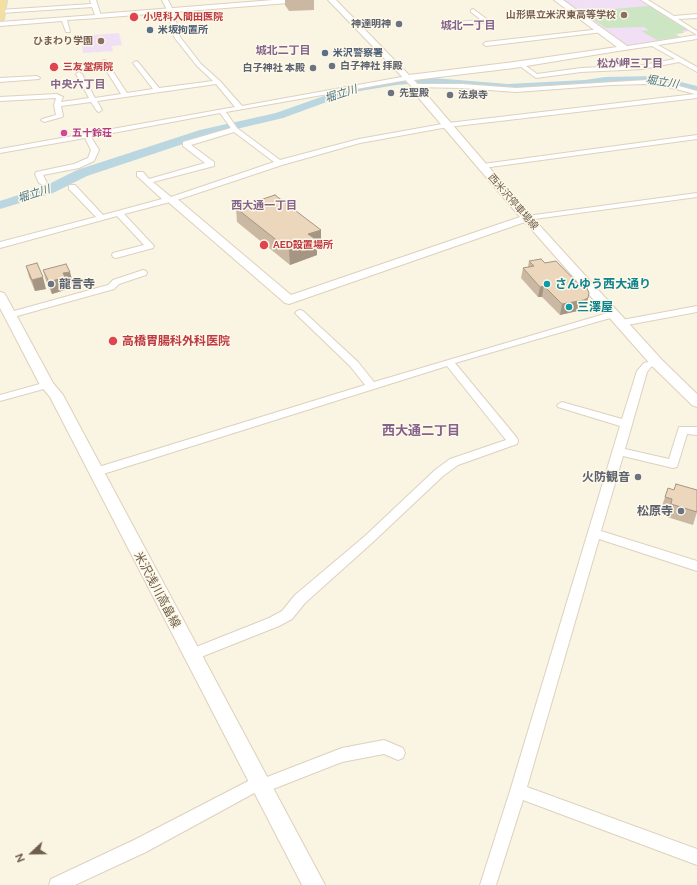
<!DOCTYPE html>
<meta charset="utf-8">
<style>
body{margin:0}
#map{position:relative;width:697px;height:885px;overflow:hidden;background:#faf4e2;font-family:Raleway,sans-serif}
canvas{display:block}
.north{position:absolute;left:12px;top:833px;width:40px;height:40px;-webkit-text-stroke:3px #fdf8e8;paint-order:stroke;rotate:248deg;font-size:11px;font-weight:700;line-height:16px;text-align:center;color:#6f5d4b}
.north::after{content:'';display:block;margin:auto;width:14px;height:18px;background:#6f5d4b;clip-path:polygon(50% 0,100% 100%,50% 72%,0 100%)}
</style>
<div id="map">
<canvas width="697" height="885"></canvas>
<div class="north">N</div>
</div>
<script>
const context = document.querySelector('canvas').getContext('2d');
context.lineJoin = 'round';
function paint(path, color) {
  context.fillStyle = color;
  context.fill(path, 'evenodd');
}
function poly(rows) {
  const path = new Path2D();
  for (const r of rows) {
    path.moveTo(r[0], r[1]);
    for (let i = 2; i < r.length; i += 2) path.lineTo(r[i], r[i + 1]);
  }
  return path;
}
function stroke(path, color, width, dash) {
  context.strokeStyle = color;
  context.lineWidth = width;
  context.lineCap = dash ? 'butt' : 'round';
  context.setLineDash(dash || []);
  context.stroke(path);
}
function write(font, color, halo, rows, align = 'center') {
  context.font = font + ' Raleway,"Noto Sans JP",sans-serif';
  context.lineWidth = 3;
  context.setLineDash([]);
  context.textBaseline = 'middle';
  context.strokeStyle = halo;
  context.fillStyle = color;
  for (const [text, x, y, turn = 0] of rows) {
    context.save();
    context.translate(x, y);
    context.rotate((+turn || 0) * Math.PI / 180);
    context.textAlign = isNaN(turn) ? turn : align;
    if (halo) context.strokeText(text, 0, 0);
    context.fillText(text, 0, 0);
    context.restore();
  }
}
const education = poly([
 [562,0,641,0,689,31,677,34,682,38,627,46],
 [119,33,122,45,112,46,113,51,83,53,81,36]
]);
const green = poly([
 [649,6,687,30,682,31,684,33,675,34,679,37,657,40,641,31,649,30,644,27,606,28,586,14,590,11]
]);
const river = poly([
 [656,76,697,86,697,92,656,82,605,83,585,86,508,90,421,83,396,85,354,92,283,118,207,136,87,176,53,193,0,209,0,201,43,187,77,170,200,130,276,113,352,86,396,79,421,77,508,84,585,80,605,77,656,76]
]);
const street = poly([
 [90,0,96,0,101,16,98,18,67,20,70,32,66,32,62,21,0,26,0,22,95,15,92,7,1,13,0,10,91,4,90,0],
 [162,0,168,0,173,10,180,37,201,64,220,81,242,106,407,76,410,78,407,80,226,112,237,128,280,160,359,139,448,123,695,94,668,87,647,84,611,85,516,92,462,88,413,87,413,85,415,84,462,84,516,88,647,80,668,83,697,91,697,98,448,127,360,143,282,165,174,201,124,214,154,246,153,248,116,258,113,257,112,255,113,253,144,245,117,216,0,248,0,242,96,217,69,189,69,185,75,185,103,215,162,199,137,176,137,172,143,172,149,179,205,163,183,146,183,142,231,128,220,113,91,137,99,150,94,161,79,168,43,175,47,183,43,185,39,183,35,174,36,172,74,164,88,158,91,150,85,138,0,153,0,149,235,107,216,84,97,101,102,110,99,112,97,111,91,102,61,106,63,116,62,117,44,122,41,120,42,119,56,115,54,105,56,98,0,101,0,97,57,94,63,97,61,102,89,98,76,74,79,72,82,74,95,98,121,94,101,62,104,60,106,61,127,93,153,89,133,63,136,61,138,62,159,88,213,81,197,66,174,37,167,10,162,0],
 [234,132,274,162,171,197,153,182,214,166,214,162,191,145,234,132],
 [641,0,648,0,674,16,697,14,697,18,678,19,697,31,697,35,641,0],
 [473,9,488,20,488,22,444,27,441,25,444,23,481,20,471,12,471,10,473,9],
 [601,29,604,31,603,32,486,46,483,44,486,42,601,29],
 [697,35,697,39,658,45,697,67,697,72,679,62,643,69,581,72,536,78,517,64,522,63,537,74,581,68,643,65,675,59,652,46,624,50,621,48,622,47,697,35],
 [37,76,40,78,39,79,0,82,0,78,37,76],
 [697,135,697,139,483,168,479,166,483,164,697,135],
 [697,193,697,197,527,220,523,218,527,216,697,193],
 [143,270,146,271,147,273,146,275,119,284,114,289,10,318,5,315,7,313,108,285,113,280,143,270],
 [697,306,697,312,622,326,617,323,622,320,697,306],
 [300,310,303,311,358,362,374,382,611,312,614,311,619,314,617,316,455,363,517,438,518,441,517,444,458,465,443,476,373,542,305,603,292,619,279,626,191,661,186,659,184,655,186,651,269,618,282,611,295,595,365,536,435,470,450,459,506,440,447,366,100,475,92,475,90,472,92,469,365,385,350,366,297,315,295,313,297,311,300,310],
 [657,360,662,363,661,365,651,367,647,372,625,449,669,459,679,427,697,427,697,435,687,434,677,467,673,468,623,456,601,531,697,561,697,571,599,539,527,787,697,849,697,865,523,800,496,885,480,885,510,791,620,426,558,407,557,405,562,402,622,419,637,371,644,363,657,360],
 [47,382,51,383,52,385,51,387,0,401,0,395,47,382],
 [384,740,403,748,405,753,403,758,398,760,384,754,342,762,263,793,258,791,146,852,75,885,49,885,51,879,134,840,256,777,261,775,267,777,342,748,384,740]
]);
const secondary = poly([
 [273,0,305,0,301,2,98,18,94,16,98,14,273,0],
 [328,0,336,0,409,75,514,62,617,47,554,0,563,0,627,46,627,50,624,50,514,68,414,80,531,216,662,360,697,394,697,407,692,405,652,366,525,222,289,304,285,303,167,201,166,199,167,197,175,197,291,295,520,217,417,96,412,87,328,0],
 [0,292,4,293,6,296,53,383,63,395,325,885,302,885,50,397,40,385,0,308,0,292]
]);
const primary = poly([
 [0,0,7,0,4,19,0,22,0,0]
]);
const wall = poly([
 [285,0,314,0,314,10,289,11,285,5],
 [236,208,321,230,321,244,317,246,317,255,290,265,237,222],
 [529,261,587,304,586,308,582,310,560,315,542,297,538,297,521,278,523,268,528,267],
 [26,266,46,289,35,291,29,277],
 [43,270,73,283,67,284,68,289,52,294,46,281],
 [668,488,697,512,693,525,667,517,668,512,661,509]
]);
const shadedWall = poly([
 [321,230,321,244,317,246,317,255,290,265,289,250,308,234],
 [70,272,73,283,67,284,68,289,52,294,49,282,63,273],
 [43,277,46,289,35,291,32,280],
 [544,286,542,297,538,297,540,287],
 [589,293,586,308,582,310,560,315,562,304]
]);
const building = poly([
 [275,195,321,230,308,234,317,240,289,250,236,208,275,195],
 [541,259,545,263,556,261,583,289,587,288,589,293,588,298,584,300,562,304,544,286,540,287,523,268,534,266,529,261,541,259],
 [37,263,43,277,32,280,26,266,37,263],
 [66,264,70,272,63,273,65,277,49,282,43,270,66,264],
 [676,484,697,490,697,512,671,504,672,499,665,497,668,488,674,490,676,484]
]);
const markers = [
 [624,15,4,"#8d6e63"],
 [134,17,5,"#e0444e"],
 [399,24,4,"#6b7280"],
 [150,30,4,"#5c6f8a"],
 [101,41,4,"#8d6e63"],
 [325,53,4,"#5c6f8a"],
 [332,66,4,"#6b7280"],
 [54,67,5,"#e0444e"],
 [313,68,4,"#6b7280"],
 [391,93,4,"#6b7280"],
 [450,95,4,"#6b7280"],
 [64,133,4,"#d1479c"],
 [264,245,5,"#e0444e"],
 [51,284,4,"#6b7280"],
 [547,284,4,"#0f9aa8"],
 [569,307,4,"#0f9aa8"],
 [113,341,5,"#e0444e"],
 [638,477,4,"#6b7280"],
 [681,511,4,"#6b7280"]
];
const farEducationnames = [
 ["山形県立米沢東高等学校",616,15],
 ["ひまわり学園",93,41]
];
const farHealthnames = [
 ["小児科入間田医院",143,17],
 ["三友堂病院",63,67],
 ["AED設置場所",273,245]
];
const farWorshipnames = [
 ["神達明神",391,24,"right"],
 ["白子神社 拝殿",340,66],
 ["白子神社 本殿",305,68,"right"],
 ["先聖殿",399,93],
 ["法泉寺",458,95]
];
const farServicenames = [
 ["米坂拘置所",158,30],
 ["米沢警察署",333,53]
];
const farHotelnames = [
 ["五十鈴荘",72,133]
];
const farStreetnames = [
 ["西米沢停車場線",513,202,49]
];
const farNeighbourhoodnames = [
 ["城北一丁目",468,26],
 ["城北二丁目",283,51],
 ["松が岬三丁目",630,64],
 ["中央六丁目",78,85],
 ["西大通一丁目",264,206]
];
const farWaternames = [
 ["堀立川",662,82,9],
 ["堀立川",341,94,-18],
 ["堀立川",34,194,-18]
];
const worshipNames = [
 ["龍言寺",59,284,"left"],
 ["火防観音",630,477],
 ["松原寺",673,511]
];
const cultureNames = [
 ["さんゆう西大通り",555,284],
 ["三澤屋",577,307]
];
const healthNames = [
 ["高橋胃腸科外科医院",122,341]
];
const streetNames = [
 ["米沢浅川高畠線",157,590,62]
];
const neighbourhoodNames = [
 ["西大通二丁目",421,431]
];
paint(education, '#f1dff6');
paint(green, '#cce5c2');
paint(river, '#b9d6e1');
stroke(street, '#ddd1bf', 2);
stroke(secondary, '#ded0bb', 2);
stroke(primary, '#dcd8d4', 2);
paint(street, '#fff');
paint(secondary, '#fff');
paint(primary, '#f3e0a0');
paint(wall, '#cbb8a2');
paint(shadedWall, '#a59684');
paint(building, '#ecd6bc');
stroke(building, '#a59684', 1);
for (const [x, y, r, color] of markers) {
  const dot = new Path2D();
  dot.arc(x, y, r, 0, 2 * Math.PI);
  context.fillStyle = color;
  context.fill(dot);
  stroke(dot, '#fdf8e8', 1.5);
}
write('bold 10px', '#785e54', '#fdf8e8', farEducationnames, 'right');
write('bold 10px', '#be3a42', '#fdf8e8', farHealthnames, 'left');
write('bold 10px', '#5b616d', '#fdf8e8', farWorshipnames, 'left');
write('bold 10px', '#4e5e75', '#fdf8e8', farServicenames, 'left');
write('bold 10px', '#b23c85', '#fdf8e8', farHotelnames, 'left');
write('10px', '#6f5d4b', '#fdf8e8', farStreetnames);
write('bold 11px', '#83638c', '#fdf8e8', farNeighbourhoodnames);
write('italic 11px', '#4b7487', '#fdf8e8', farWaternames);
write('bold 12px', '#5b616d', '#fdf8e8', worshipNames, 'right');
write('bold 12px', '#0d838f', '#fdf8e8', cultureNames, 'left');
write('bold 12px', '#be3a42', '#fdf8e8', healthNames, 'left');
write('12px', '#6f5d4b', '#fdf8e8', streetNames);
write('bold 13px', '#83638c', '#fdf8e8', neighbourhoodNames);
</script>
